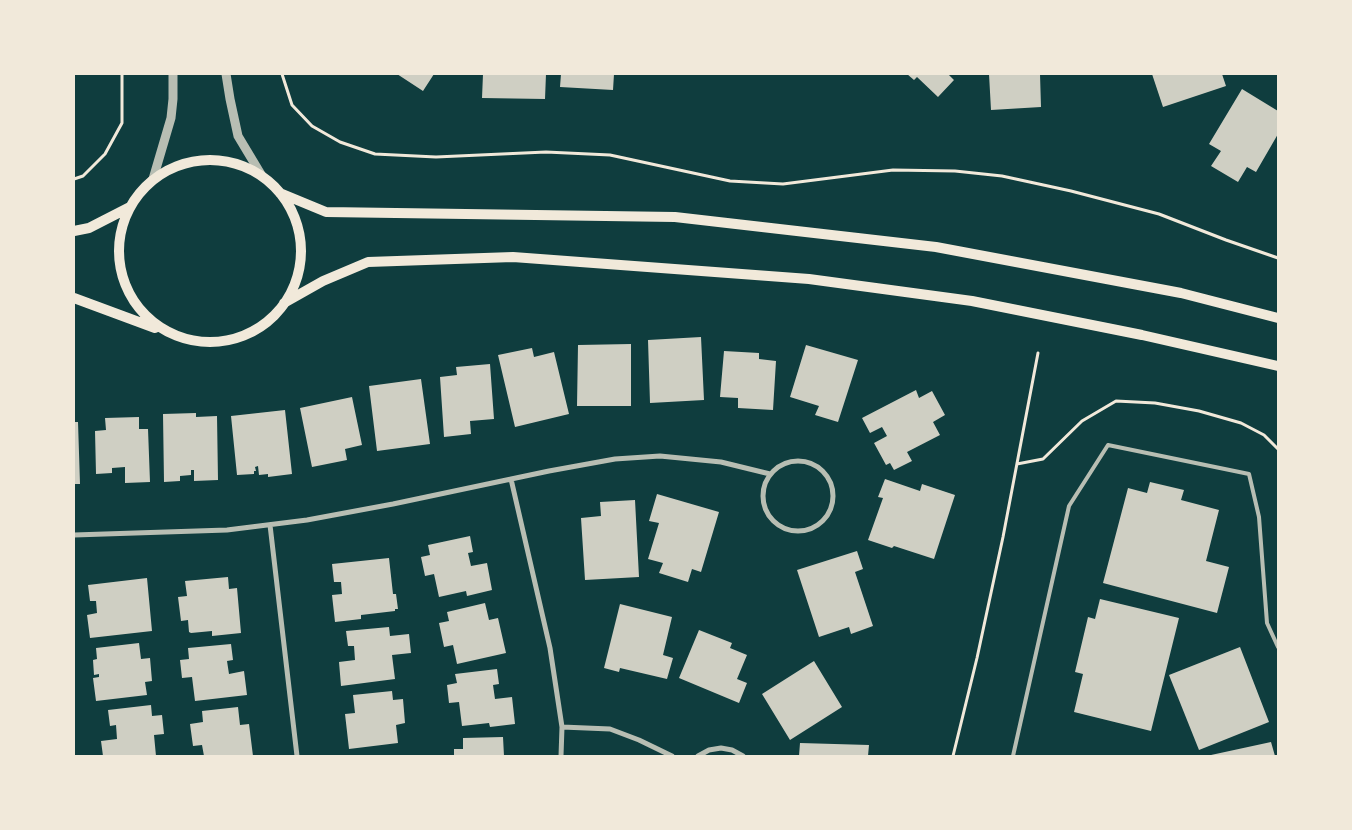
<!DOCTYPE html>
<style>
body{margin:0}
#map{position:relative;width:1352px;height:830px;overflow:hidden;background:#0f3d3e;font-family:"DM Sans",sans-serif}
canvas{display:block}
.frame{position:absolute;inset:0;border:75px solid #f1e9da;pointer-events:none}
</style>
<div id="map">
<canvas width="1352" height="830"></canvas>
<div class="frame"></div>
</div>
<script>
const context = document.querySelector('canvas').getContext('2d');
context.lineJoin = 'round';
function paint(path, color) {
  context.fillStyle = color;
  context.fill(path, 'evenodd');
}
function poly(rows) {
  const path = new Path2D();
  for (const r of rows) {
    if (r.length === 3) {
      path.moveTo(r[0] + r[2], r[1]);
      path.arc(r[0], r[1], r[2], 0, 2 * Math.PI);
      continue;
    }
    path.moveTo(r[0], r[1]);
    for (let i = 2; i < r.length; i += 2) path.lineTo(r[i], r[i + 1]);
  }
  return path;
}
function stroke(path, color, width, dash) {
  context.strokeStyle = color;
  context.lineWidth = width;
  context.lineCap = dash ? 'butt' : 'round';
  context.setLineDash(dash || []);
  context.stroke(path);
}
const building = poly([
 [397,74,434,74,423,91],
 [483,74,546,74,545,99,482,98],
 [561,74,614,74,613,90,560,87],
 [907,74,948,74,954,80,938,97,917,77,914,80],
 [989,74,1040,74,1041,107,991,110],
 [1152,74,1222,74,1226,86,1163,107],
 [1242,89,1278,111,1278,134,1256,172,1247,167,1238,182,1211,166,1221,151,1209,144],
 [701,337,704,400,650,403,648,340],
 [631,344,631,406,577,406,578,345],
 [806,345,858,360,838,422,815,415,819,406,790,397],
 [532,348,534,357,554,352,569,414,515,427,498,355],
 [724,351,759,353,759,359,776,361,773,410,738,408,738,398,720,397],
 [490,364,494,419,470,421,471,434,444,437,440,377,457,375,456,367],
 [421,379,430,444,377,451,369,386],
 [916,390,919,398,932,391,945,415,933,422,940,435,907,452,912,461,894,470,890,463,886,465,874,443,887,436,882,427,870,433,862,418],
 [352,397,362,445,345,449,347,460,312,467,300,408],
 [285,410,292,474,268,477,268,474,259,475,258,466,255,467,256,471,254,471,254,474,237,475,231,416],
 [196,413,196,417,217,416,218,480,194,481,194,470,191,470,191,475,180,476,180,481,164,482,163,414],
 [139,417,139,429,148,429,150,482,125,483,125,467,112,468,112,473,96,474,95,431,106,430,105,418],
 [74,422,78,422,80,484,74,484],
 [885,479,920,491,922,484,955,495,934,559,894,546,892,548,868,540,883,498,878,497],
 [1150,482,1184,490,1181,500,1219,510,1206,561,1229,567,1217,613,1103,583,1128,488,1147,493],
 [657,494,719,512,701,572,692,569,688,582,659,573,663,563,648,559,659,523,649,521],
 [635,500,639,577,585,580,581,518,601,516,600,502],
 [470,536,473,552,468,553,471,566,487,563,492,590,467,596,466,591,439,597,434,574,425,576,421,557,430,555,428,545],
 [857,551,863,569,855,572,873,626,851,634,849,627,819,637,797,570],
 [389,558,393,594,396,594,398,609,395,609,395,611,361,615,361,619,335,622,332,595,342,594,341,582,334,582,332,564],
 [228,577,229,589,237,588,241,633,212,636,212,631,191,633,189,632,188,620,181,621,178,597,187,596,185,581],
 [147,578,152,631,90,638,87,615,97,613,96,601,90,601,88,585],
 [1100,599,1179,618,1151,731,1074,712,1083,674,1075,672,1088,617,1095,619],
 [485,603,489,620,498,618,506,653,457,664,453,645,444,647,439,623,449,621,447,612],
 [620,604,672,617,663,655,673,658,667,679,620,668,619,672,604,668],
 [389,627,390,636,409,634,411,653,392,655,395,679,341,686,339,662,355,660,354,646,348,646,346,631],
 [699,630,732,643,730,648,747,655,737,679,747,683,739,703,679,678],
 [139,643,141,659,150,658,152,681,145,682,147,695,96,701,93,678,99,677,99,674,94,675,93,660,97,659,96,648],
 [231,644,233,660,227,661,229,674,244,671,247,695,195,701,192,677,182,678,180,660,189,659,188,648],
 [1240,647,1269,722,1199,750,1169,675],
 [814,661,842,707,790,740,762,694],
 [497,669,499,684,493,685,495,699,512,697,515,724,490,727,489,723,462,726,459,702,449,703,447,685,457,683,455,674],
 [392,691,393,700,403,699,405,723,396,725,398,743,349,749,345,714,355,713,353,695],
 [151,705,152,716,162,715,164,734,154,735,156,756,103,756,101,741,117,739,116,725,110,726,108,710],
 [238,707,240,725,249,724,253,756,204,756,202,745,193,746,190,724,203,722,202,711],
 [503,737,504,756,454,756,454,749,463,749,463,738],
 [1271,742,1275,756,1211,756,1211,755],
 [800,743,869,745,868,756,799,756]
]);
const path = poly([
 [282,74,292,105,312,126,340,142,375,154,436,157,546,152,610,155,730,181,783,184,893,170,955,171,1002,176,1071,191,1159,214,1226,240,1278,258],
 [74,179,83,176,105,154,122,123,122,74],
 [1017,464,1043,459,1082,421,1116,401,1155,403,1199,411,1241,423,1264,435,1278,449],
 [953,756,977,658,1003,537,1038,353]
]);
const service = poly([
 [1013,756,1069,506,1108,445,1249,474,1259,517,1267,623,1278,647]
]);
const minor = poly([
 [798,496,35],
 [511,479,550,648,562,727,561,756],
 [270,525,297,756],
 [74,535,227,530,307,520,393,504,549,471,615,459,660,456,721,462,770,474],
 [562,727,610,729,639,740,672,756],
 [698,756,709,750,721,748,732,750,743,756]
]);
const tertiary = poly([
 [226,74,230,99,238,136,262,176],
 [153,179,171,118,173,99,173,74]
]);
const secondary = poly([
 [210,251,91],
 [280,193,326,212,675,217,936,247,1181,293,1278,318],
 [74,231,89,228,130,207],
 [74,298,155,328],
 [284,303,323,281,368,262,513,257,809,279,972,301,1142,335,1278,366]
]);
paint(building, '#cfcfc3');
stroke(path, '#f1e9da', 3);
stroke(service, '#b8beb3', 4);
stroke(minor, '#b8beb3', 5);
stroke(tertiary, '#b8beb3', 9);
stroke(secondary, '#f1e9da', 10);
</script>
